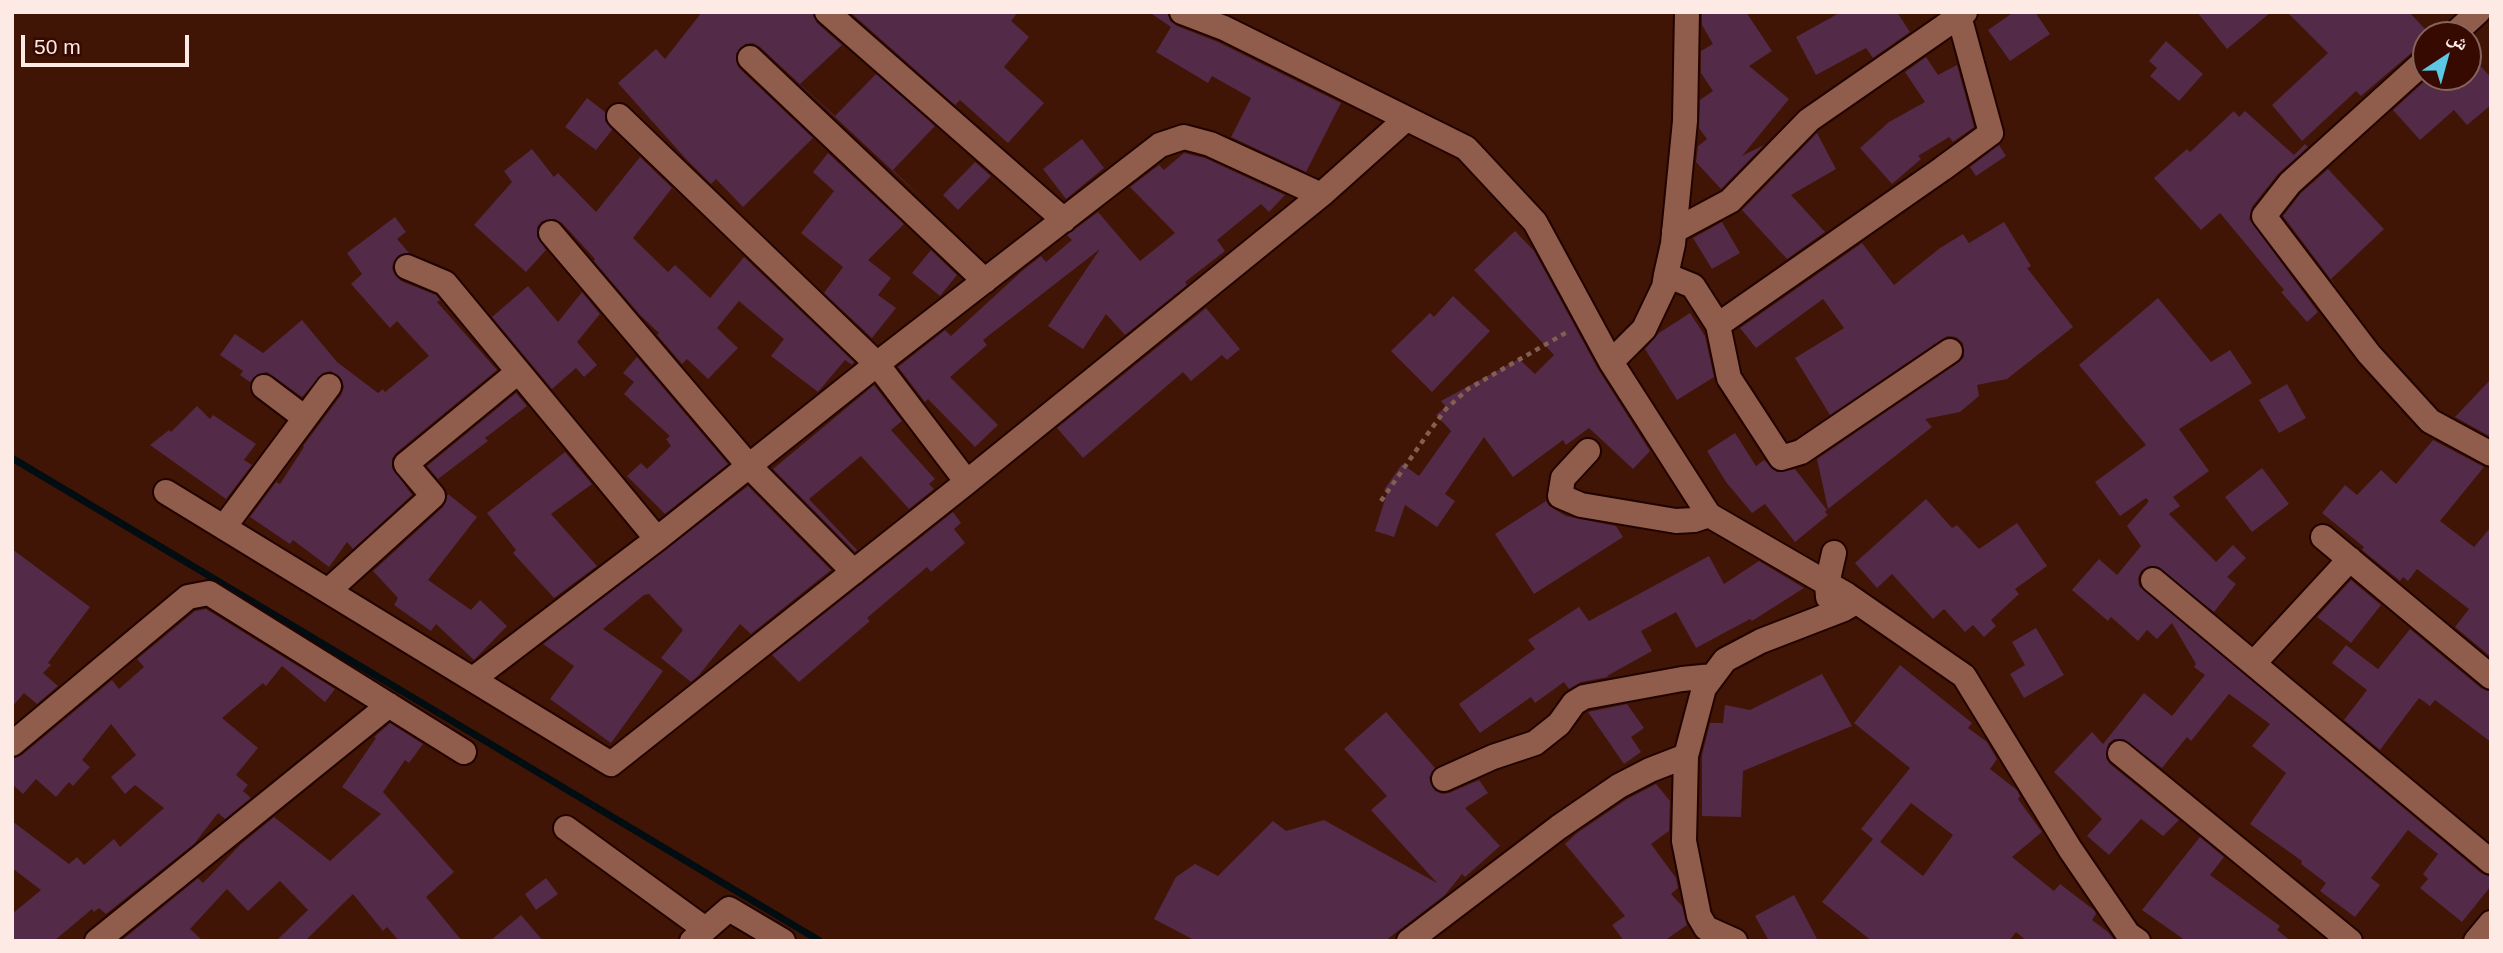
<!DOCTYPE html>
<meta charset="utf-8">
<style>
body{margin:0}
#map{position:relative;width:2503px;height:953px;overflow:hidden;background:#411505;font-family:Helvetica,"Noto Naskh Arabic",sans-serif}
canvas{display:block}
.frame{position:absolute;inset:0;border:14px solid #fdeae4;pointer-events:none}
.north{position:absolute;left:2412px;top:21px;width:70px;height:70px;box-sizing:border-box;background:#360a00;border:2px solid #86645b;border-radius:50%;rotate:36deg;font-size:19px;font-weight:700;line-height:28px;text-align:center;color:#fdeae4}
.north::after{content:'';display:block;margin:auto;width:24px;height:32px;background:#5bc8e6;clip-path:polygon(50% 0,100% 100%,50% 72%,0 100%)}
.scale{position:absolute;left:21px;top:35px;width:168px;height:32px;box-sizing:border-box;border:4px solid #fdeae4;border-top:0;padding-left:9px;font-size:21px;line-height:24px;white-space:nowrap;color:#fdeae4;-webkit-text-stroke:5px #360a00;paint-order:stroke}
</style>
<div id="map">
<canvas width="2503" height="953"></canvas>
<div class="frame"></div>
<div class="north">ش</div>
<div class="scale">50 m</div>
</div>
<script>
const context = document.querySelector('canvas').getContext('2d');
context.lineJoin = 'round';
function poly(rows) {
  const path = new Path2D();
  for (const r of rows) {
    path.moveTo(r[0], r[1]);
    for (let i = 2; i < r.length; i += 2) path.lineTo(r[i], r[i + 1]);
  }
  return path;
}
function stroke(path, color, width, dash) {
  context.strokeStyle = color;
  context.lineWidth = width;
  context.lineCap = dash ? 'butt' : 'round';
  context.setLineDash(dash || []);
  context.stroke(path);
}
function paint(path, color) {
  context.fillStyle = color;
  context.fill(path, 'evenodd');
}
const stream = poly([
 [12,458,820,941]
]);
const building = poly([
 [702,12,813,12,817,23,842,45,800,84,835,116,876,74,935,126,893,170,926,202,760,47,753,43,745,44,736,54,736,62,739,68,813,138,743,207,716,179,711,184,686,159,618,83,656,49,665,59],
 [850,12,1018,12,1011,21,1029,37,1004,67,1044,103,1008,143,960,100,955,105],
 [1149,12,1167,12,1170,21,1177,26,1218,42,1341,103,1306,172,1231,137,1251,98,1212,76,1208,83,1156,52,1171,27],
 [1702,12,1746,12,1772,51,1749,66,1789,99,1742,156,1764,145,1721,189,1696,162,1698,146,1707,139,1699,128,1700,100,1713,91,1701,73,1701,51,1713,44,1702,25],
 [1841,12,1897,12,1910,32,1873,58,1866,48,1816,75,1796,37],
 [2014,12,2035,12,2050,34,2010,61,1988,30],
 [2197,12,2271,12,2227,49],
 [2287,12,2409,12,2426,30,2426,45,2416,49,2361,96,2356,91,2302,141,2272,105,2328,53],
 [2166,41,2203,74,2179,101,2150,76,2157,68,2149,61],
 [2468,51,2491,78,2491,105,2467,125,2454,110,2420,140,2393,110,2429,77,2468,77],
 [1926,57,1938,75,1957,65,1974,127,1953,142,1949,137,1918,156,1921,159,1892,184,1860,148,1889,122,1925,102,1905,72],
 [587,98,605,112,605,121,612,130,596,150,565,127],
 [2234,111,2239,117,2245,111,2294,155,2305,144,2308,147,2278,174,2252,207,2249,219,2318,312,2307,322,2281,292,2284,290,2220,213,2201,230,2154,178,2187,149,2190,152],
 [1817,133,1836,169,1791,195,1825,232,1787,259,1742,210],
 [1082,139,1104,168,1066,199,1043,169],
 [1999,145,2006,156,1976,176,1970,167],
 [532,149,554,177,558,173,596,212,640,157,687,202,672,188,633,238,668,272,675,265,710,298,744,257,854,362,852,365,845,360,818,392,771,356,784,339,739,301,717,328,738,348,708,379,687,359,682,364,657,335,659,333,640,315,594,261,595,259,562,223,555,219,542,221,537,227,537,236,546,250,526,272,474,225,512,182,504,171],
 [828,153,904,224,868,260,891,278,878,295,896,308,872,338,824,293,843,267,801,233,834,191,813,172],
 [1184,153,1205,158,1285,195,1269,212,1261,204,1217,240,1225,251,1185,282,1187,285,1125,335,1106,314,1083,349,1048,326,1100,249,983,340,987,345,950,377,998,425,975,447,928,399,925,402,898,367,945,330,951,336,1022,271,1041,256,1046,262,1072,240,1067,235,1098,212,1140,261,1175,233,1130,187,1159,165,1164,170],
 [975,162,991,176,958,210,943,195],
 [2328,169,2384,229,2331,279,2341,293,2283,216,2301,193],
 [395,217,406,232,397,239,409,253,399,255,394,261,392,268,395,275,401,281,436,295,440,300,437,302,497,370,396,453,392,459,392,467,412,495,353,549,347,542,329,567,293,540,290,544,250,517,276,482,280,484,304,447,303,446,341,395,344,387,342,380,331,371,323,373,302,397,267,372,258,374,250,382,240,375,243,371,220,355,235,334,263,353,302,320,337,362,378,393,383,389,385,392,429,356,397,321,390,328,351,284,362,274,347,253],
 [1722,222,1740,253,1712,269,1693,238],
 [2004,222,2031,266,2027,268,2073,327,2007,379,1977,385,1979,396,1960,412,1925,419,1932,427,1828,509,1817,459,1958,363,1964,357,1963,343,1956,337,1948,336,1942,339,1830,415,1795,358,1844,328,1823,299,1756,348,1740,328,1862,243,1894,285,1940,248,1963,234,1969,243],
 [1515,231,1534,251,1598,369,1650,451,1633,469,1589,428,1566,445,1563,440,1513,477,1484,437,1445,494,1455,501,1437,527,1405,505,1394,537,1375,531,1387,493,1384,490,1402,464,1419,476,1451,431,1436,415,1446,407,1441,401,1519,359,1535,374,1554,355,1474,270],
 [931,250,957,275,940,296,912,273],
 [528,286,558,322,582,292,600,314,577,342,597,365,584,377,576,368,552,389,492,317],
 [1453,296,1490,331,1432,392,1391,351,1430,313,1434,317],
 [2158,298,2211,362,2230,350,2252,383,2179,429,2209,471,2173,497,2180,506,2169,514,2216,562,2233,545,2246,558,2227,577,2236,584,2214,612,2156,566,2149,566,2141,571,2138,578,2139,586,2481,873,2491,877,2491,886,2462,922,2420,888,2428,879,2423,874,2438,854,2408,830,2371,878,2380,885,2355,917,2320,891,2326,883,2301,864,2302,861,2250,824,2286,773,2252,746,2270,724,2229,694,2191,741,2187,737,2162,768,2123,739,2114,739,2108,744,2106,758,2110,764,2179,820,2163,836,2141,819,2109,855,2087,836,2102,819,2054,772,2092,732,2103,744,2144,693,2172,716,2205,675,2194,667,2196,664,2172,623,2157,639,2147,630,2138,641,2111,617,2108,621,2072,590,2099,559,2117,575,2141,546,2127,526,2149,501,2146,498,2120,516,2095,482,2146,445,2079,365],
 [1206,308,1240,349,1227,360,1222,355,1191,381,1183,372,1083,458,1057,428],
 [1690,313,1705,336,1714,377,1677,400,1645,349,1659,333],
 [637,357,728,464,665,514,627,476,641,463,647,469,671,446,666,439,670,436,624,394,634,382,623,373],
 [2491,379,2491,437,2455,417],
 [2287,384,2306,418,2279,433,2259,400],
 [874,385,902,421,891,430,935,479,929,484,934,489,909,509,861,456,809,499,857,550,855,552,773,469],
 [516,393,527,406,485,438,488,441,438,479,427,466],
 [197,406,210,419,213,415,256,444,244,460,252,465,226,499,150,445,169,430,171,432],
 [1735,433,1756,466,1764,460,1777,472,1795,469,1827,510,1825,512,1828,515,1795,542,1765,504,1752,513,1726,482,1707,451],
 [2433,440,2484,467,2440,521,2474,547,2491,527,2491,657,2455,627,2469,609,2417,569,2408,581,2403,577,2400,581,2362,550,2364,547,2322,513,2345,485,2357,495,2381,470,2396,484],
 [565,452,592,484,551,514,597,566,554,598,513,553,516,550,487,513],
 [2262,468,2289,504,2252,532,2225,497],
 [748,486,831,570,751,634,740,624,699,675,691,682,661,658,683,630,649,594,644,595,603,629,663,671,611,743,550,699,574,666,543,644],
 [448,494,477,517,428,580,471,610,480,600,507,626,474,660,436,624,431,631,394,605,398,598,373,571,443,507],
 [1926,499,1952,528,1957,525,1979,549,2017,523,2047,566,2015,589,2019,594,1991,620,1996,626,1984,637,1973,625,1965,632,1944,609,1933,619,1892,574,1877,588,1855,563],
 [1546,501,1549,506,1566,516,1616,526,1623,537,1534,594,1495,534],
 [953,512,961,523,954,529,965,543,931,572,927,567,867,618,870,621,799,682,772,655],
 [12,549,90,607,48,663,51,665,43,673,58,686,37,704,24,693,12,707],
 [1709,556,1724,584,1759,561,1804,588,1752,621,1750,619,1696,648,1676,612,1641,631,1652,651,1607,676,1608,677,1581,682,1569,689,1564,682,1535,703,1531,697,1480,733,1459,704,1535,649,1528,640,1579,607,1589,621],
 [2351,580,2381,605,2351,643,2317,617],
 [206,609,335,689,325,702,282,666,266,686,263,683,222,718,258,748,236,775,248,785,243,791,251,798,225,819,218,813,194,844,106,914,99,908,94,912,92,909,54,941,12,941,12,914,41,890,12,868,12,821,69,864,77,857,84,865,114,839,120,847,164,808,135,785,125,794,111,777,136,755,111,724,82,760,90,767,73,786,69,782,56,797,36,779,23,794,12,784,12,759,22,755,112,680,119,689,144,667,137,659,195,611],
 [2036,628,2064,675,2024,698,2010,674,2025,665,2012,642],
 [2410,629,2481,688,2491,692,2491,742,2435,700,2430,706,2419,698,2380,750,2344,720,2367,690,2332,663,2346,645,2378,669],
 [1900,665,1972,723,1968,728,1987,742,1997,759,1990,769,2017,790,2020,796,2018,799,2042,832,2012,857,2054,891,2060,884,2094,910,2096,914,2092,920,2108,932,2115,941,2027,941,2016,932,2009,941,1872,941,1822,902,1873,839,1861,829,1910,768,1854,723],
 [1911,803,1953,835,1923,876,1880,842],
 [1822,674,1852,726,1743,771,1741,817,1702,816,1702,755,1710,723,1723,723,1725,705,1750,710],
 [1627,704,1644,728,1631,737,1641,752,1624,764,1588,712],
 [1386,712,1435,768,1429,778,1435,791,1442,794,1449,793,1479,780,1488,793,1465,808,1500,846,1465,877,1462,874,1445,895,1385,941,1196,941,1154,919,1176,877,1195,864,1218,876,1273,821,1286,831,1324,820,1437,883,1371,810,1387,796,1344,749],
 [390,723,423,744,409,763,405,760,383,792,454,872,426,897,462,941,399,941,387,927,383,931,353,894,305,941,276,941,308,910,280,881,248,911,227,889,190,929,203,941,121,941,198,878,203,883,241,844,274,817,330,861,381,814,342,787,376,738,374,737],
 [1656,784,1670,801,1669,831,1651,844,1676,878,1678,888,1671,894,1682,906,1687,925,1664,941,1624,941,1612,925,1625,916,1565,844,1577,833,1627,799],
 [2200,837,2224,857,2210,875,2280,926,2277,930,2291,941,2186,941,2142,910],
 [546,878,558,894,536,910,525,894],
 [1794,895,1818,941,1769,941,1755,916],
 [521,915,543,941,490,941]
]);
const path = poly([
 [1381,501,1429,432,1446,409,1468,389,1569,331]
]);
const minor = poly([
 [827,12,1064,220],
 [1182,12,1224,28,1466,148,1535,222,1611,362,1709,515,1847,595,1964,676,2070,849,2128,934,2138,941],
 [2453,35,2478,12],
 [750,58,985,281],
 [2426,60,2290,183,2264,216,2369,354,2430,421,2491,454],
 [619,116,877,364,967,482],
 [1674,231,1730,201,1809,120,1965,12],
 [551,233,749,466,854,572],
 [407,267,445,283,657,539],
 [1666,275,1693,286,1718,325,1942,169,1991,133,1959,16],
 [1718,325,1729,378,1781,458,1801,452,1950,351],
 [1611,362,1644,329,1664,287,1666,275,1673,244,1685,121,1687,12],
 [264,387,305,418],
 [1588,451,1563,478,1560,496,1581,505,1676,521,1694,520,1709,515],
 [166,492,611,764,967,482,1321,195,1406,119],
 [224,527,329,386],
 [2323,537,2491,677],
 [2153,580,2491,862],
 [328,591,433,496,406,464,518,372],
 [1828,597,1827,584,1834,553],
 [2254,663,2350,559],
 [473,679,657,539,877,364,1160,145,1184,137,1210,144,1321,195],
 [12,744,188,597,209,593,464,752],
 [2120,753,2350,941],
 [1444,779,1493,757,1535,743,1559,724,1574,703,1584,697,1682,679,1713,676],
 [566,828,705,929],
 [97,941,389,705],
 [692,941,729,909,783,941],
 [1409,941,1559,827,1619,786,1650,770,1686,756],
 [1735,941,1706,928,1699,916,1684,841,1686,756,1704,688,1725,660,1761,641,1844,609,1856,602],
 [2476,941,2491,923]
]);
stroke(stream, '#020d12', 7);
paint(building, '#532a47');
stroke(minor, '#210300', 28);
stroke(path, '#825f52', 4.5, [5, 5]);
stroke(minor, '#905c4b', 24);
</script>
